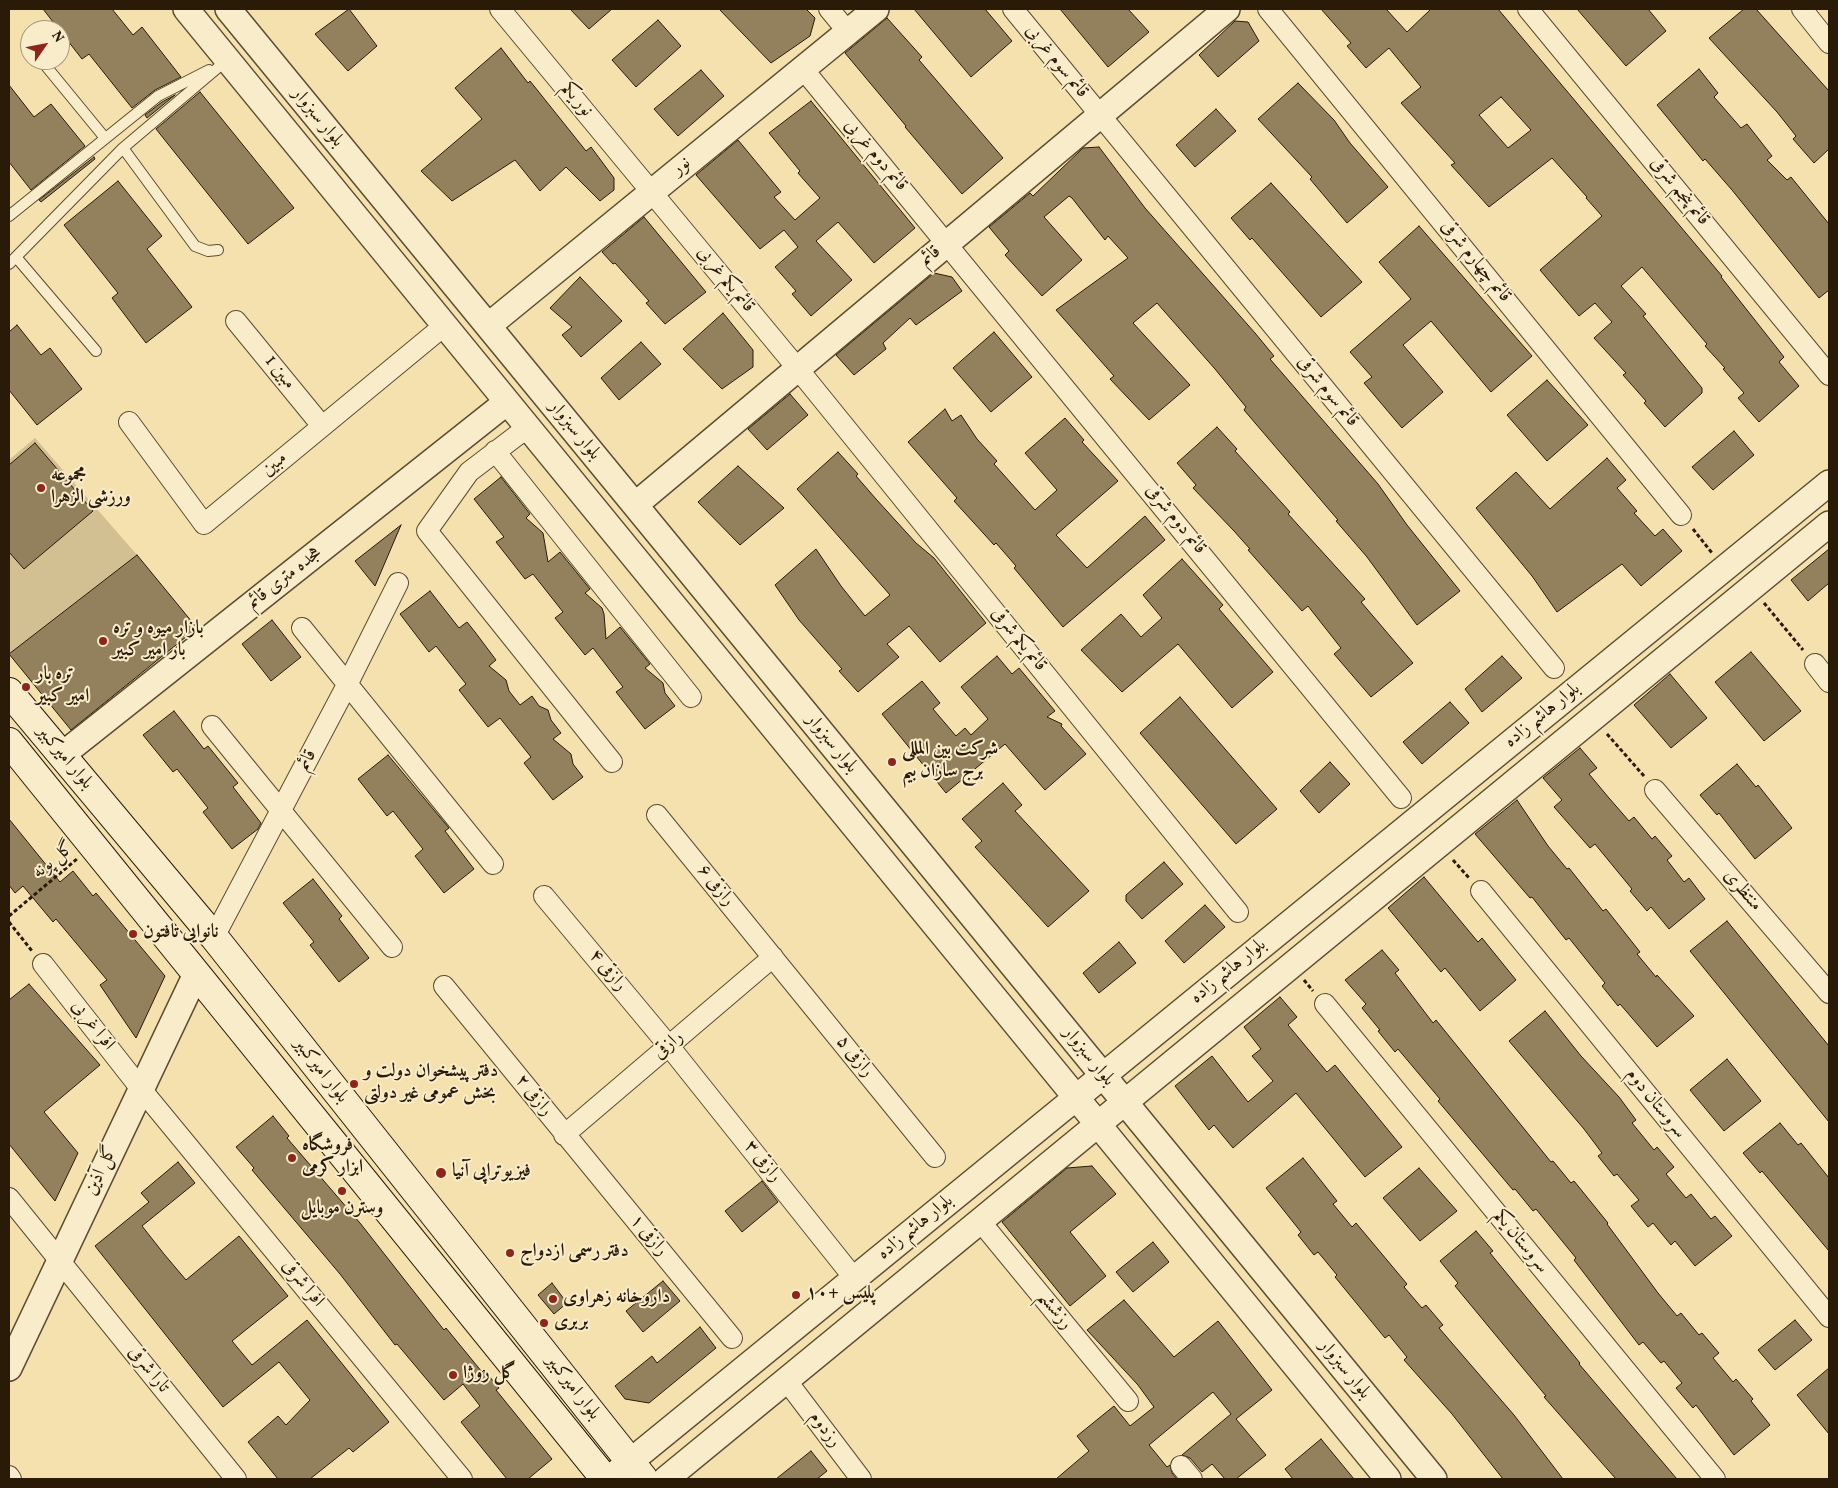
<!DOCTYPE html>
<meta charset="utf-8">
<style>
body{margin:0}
#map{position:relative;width:1838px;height:1488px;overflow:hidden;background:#f4e1ae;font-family:Vollkorn,serif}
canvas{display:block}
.frame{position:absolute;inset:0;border:10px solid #2a1a08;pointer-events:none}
.north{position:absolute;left:20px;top:20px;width:50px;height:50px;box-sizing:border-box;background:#f8ecca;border:1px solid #a6987c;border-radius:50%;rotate:57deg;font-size:14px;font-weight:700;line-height:20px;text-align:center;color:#2a1a08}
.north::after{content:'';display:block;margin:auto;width:18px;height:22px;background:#8f2418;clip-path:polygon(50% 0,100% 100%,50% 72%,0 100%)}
</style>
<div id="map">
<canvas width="1838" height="1488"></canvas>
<div class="frame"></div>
<div class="north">N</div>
</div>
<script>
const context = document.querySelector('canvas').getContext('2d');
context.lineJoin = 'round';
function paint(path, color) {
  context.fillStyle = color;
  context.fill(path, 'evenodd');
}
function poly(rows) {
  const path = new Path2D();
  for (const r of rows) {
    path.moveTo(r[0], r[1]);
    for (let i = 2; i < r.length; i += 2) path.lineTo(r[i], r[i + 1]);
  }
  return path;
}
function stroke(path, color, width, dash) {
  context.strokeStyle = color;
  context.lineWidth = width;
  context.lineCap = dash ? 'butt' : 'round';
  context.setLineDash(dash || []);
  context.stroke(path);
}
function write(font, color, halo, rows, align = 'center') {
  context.font = font + ' Vollkorn,Amiri,serif';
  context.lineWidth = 4;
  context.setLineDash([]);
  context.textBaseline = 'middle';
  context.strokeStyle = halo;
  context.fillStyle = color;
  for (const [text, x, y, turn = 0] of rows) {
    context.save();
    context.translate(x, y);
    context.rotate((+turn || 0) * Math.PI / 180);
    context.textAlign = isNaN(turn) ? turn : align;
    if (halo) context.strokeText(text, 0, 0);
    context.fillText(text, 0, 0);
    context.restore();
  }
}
const green = poly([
 [35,438,137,555,9,654,9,460]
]);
const building = poly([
 [43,9,112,9,133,35,142,27,181,77,155,90,132,108,89,54,82,59,43,9],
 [349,9,377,46,348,71,315,34,349,9],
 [570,9,612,9,589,29,570,9],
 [719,9,806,9,815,18,810,36,771,63,719,9],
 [914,9,985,9,1012,41,971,77,914,9],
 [1060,9,1128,9,1149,32,1108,67,1060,9],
 [1321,9,1386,9,1407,32,1431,9,1498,9,1722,276,1721,277,1784,357,1779,362,1799,386,1759,422,1738,398,1744,393,1723,369,1725,368,1705,346,1707,344,1642,267,1621,286,1646,314,1643,316,1702,388,1702,393,1665,427,1644,403,1646,401,1623,375,1626,373,1594,338,1612,322,1595,303,1579,316,1540,270,1602,216,1586,198,1587,197,1552,158,1489,207,1451,165,1455,163,1401,103,1421,87,1389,48,1366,68,1347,46,1351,43,1321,9],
 [1501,97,1531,130,1508,148,1479,115,1501,97],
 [1577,9,1648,9,1666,31,1626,66,1577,9],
 [1744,9,1756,9,1829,91,1829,149,1814,163,1793,139,1796,136,1777,112,1709,38,1744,9],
 [887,18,922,57,919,60,1003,158,962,194,905,127,906,126,845,53,887,18],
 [658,20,681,46,636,87,612,60,658,20],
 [1235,21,1248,22,1259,41,1218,77,1199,55,1235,21],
 [501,48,528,83,530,81,586,151,591,147,614,178,614,190,600,201,566,167,540,191,515,160,452,201,421,171,482,119,455,88,501,48],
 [1699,69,1718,93,1714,97,1741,128,1747,124,1772,156,1767,160,1787,180,1791,177,1829,224,1829,290,1819,298,1732,190,1705,159,1703,161,1657,105,1699,69],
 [701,70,724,96,678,136,654,109,701,70],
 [1298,83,1334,120,1350,143,1388,187,1347,223,1310,179,1312,177,1258,119,1298,83],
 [9,85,34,117,51,104,85,146,31,190,9,162,9,85],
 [200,92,294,208,248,244,156,129,200,92],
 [175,95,147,118,145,115,162,102,175,95],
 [811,101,915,228,874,263,838,222,816,241,852,280,811,316,792,294,796,291,775,267,798,247,784,230,760,249,696,175,738,140,781,192,774,197,795,220,820,198,798,173,800,171,769,133,811,101],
 [1216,109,1236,131,1195,167,1176,145,1216,109],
 [1099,147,1145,208,1255,333,1274,356,1270,359,1378,484,1407,525,1460,591,1417,625,1367,557,1336,521,1338,520,1244,410,1246,407,1215,369,1157,303,1133,323,1190,385,1149,420,1110,379,1114,376,1056,310,1128,258,1108,236,1105,240,1072,198,1069,196,1044,217,1082,260,1042,296,1005,255,1009,251,989,227,1030,193,1033,196,1083,148,1099,147],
 [94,157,95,159,41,202,39,200,94,157],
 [118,181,162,236,147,249,192,307,146,343,112,298,118,293,64,225,118,181],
 [1271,183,1362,282,1321,317,1252,238,1250,240,1231,218,1271,183],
 [644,217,706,292,665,324,646,303,649,301,615,263,613,264,602,252,644,217],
 [1419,226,1532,356,1491,392,1431,321,1403,345,1443,392,1402,428,1364,383,1372,377,1350,352,1411,299,1379,262,1419,226],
 [934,273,952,277,962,291,916,325,910,318,883,343,886,349,854,375,836,355,934,273],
 [580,277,622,321,581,357,562,335,572,327,550,308,580,277],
 [723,313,753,350,753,367,722,389,683,349,723,313],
 [17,325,41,355,50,348,82,389,37,425,9,390,9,332,17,325],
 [994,332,1032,377,991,412,953,368,994,332],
 [641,342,661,364,619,400,601,378,641,342],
 [1547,380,1588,425,1547,461,1507,415,1547,380],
 [790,394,808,415,767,450,748,429,790,394],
 [945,409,952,421,961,415,977,439,997,461,994,464,1035,510,1057,490,1025,453,1065,418,1084,440,1082,442,1118,481,1056,535,1087,568,1145,516,1165,540,1063,627,1014,568,1016,566,996,543,994,545,954,501,957,498,908,442,945,409],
 [1217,427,1237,449,1235,451,1290,512,1288,514,1365,599,1361,602,1413,663,1371,697,1334,654,1341,648,1308,606,1302,611,1248,550,1250,549,1234,531,1193,488,1196,485,1177,463,1217,427],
 [1734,431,1754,455,1713,490,1692,467,1734,431],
 [35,443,93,511,24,569,9,552,9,465,35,443],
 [838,452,858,474,856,476,876,499,916,543,934,558,986,623,940,662,909,626,887,644,899,657,858,692,839,671,842,669,799,620,775,585,816,549,841,586,865,616,890,595,797,489,838,452],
 [1607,458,1626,480,1617,488,1637,511,1634,513,1655,536,1663,529,1682,551,1641,586,1622,564,1557,612,1532,576,1476,508,1516,472,1550,509,1607,458],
 [738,466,784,508,740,545,698,502,738,466],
 [501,477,530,514,526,518,543,533,548,562,560,552,590,589,585,593,602,608,604,614,606,639,620,627,650,664,645,668,663,683,665,693,675,706,645,729,616,692,623,687,593,648,585,655,555,618,563,612,533,574,525,579,496,542,504,537,474,499,501,477],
 [401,525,375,586,355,561,401,525],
 [1829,549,1829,583,1808,601,1791,580,1829,549],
 [137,555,197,628,71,730,9,654,137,555],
 [1182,559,1223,605,1219,609,1273,672,1232,708,1178,644,1122,692,1081,650,1121,614,1141,637,1162,618,1143,595,1182,559],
 [430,591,459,628,467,622,475,632,496,660,489,666,506,680,509,691,520,705,532,696,539,706,548,710,551,720,561,733,553,739,571,754,573,764,583,777,553,800,524,763,531,757,500,718,488,727,459,690,466,684,436,646,429,652,400,614,430,591],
 [272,620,301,657,271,681,242,644,272,620],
 [1751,652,1801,711,1764,741,1715,682,1751,652],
 [997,656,1012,674,1019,668,1055,711,1047,717,1062,724,1061,726,1086,754,1045,790,1005,744,946,793,882,714,922,681,940,703,933,709,956,736,965,728,971,735,988,719,961,687,997,656],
 [1502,656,1522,678,1482,712,1465,689,1502,656],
 [1670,674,1707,718,1671,748,1634,705,1670,674],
 [1180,697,1277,809,1236,844,1140,733,1180,697],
 [1450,702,1469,723,1422,764,1403,742,1450,702],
 [174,711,204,749,208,746,238,783,233,787,261,823,258,829,232,849,203,812,208,808,177,769,173,772,143,735,174,711],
 [1580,748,1597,768,1589,774,1609,798,1629,821,1634,817,1652,839,1655,836,1672,856,1667,860,1684,882,1689,878,1705,899,1669,929,1651,907,1647,911,1630,891,1632,889,1595,844,1590,848,1554,807,1562,800,1543,778,1580,748],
 [388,755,449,828,445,831,474,869,444,893,415,856,423,849,393,811,387,816,358,779,388,755],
 [1330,762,1350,784,1319,813,1300,791,1330,762],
 [1737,764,1756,787,1758,785,1792,828,1755,859,1719,813,1717,815,1700,795,1737,764],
 [1003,783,1022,805,1015,811,1089,891,1048,927,975,847,982,841,962,819,1003,783],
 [1517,800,1548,846,1567,869,1569,868,1603,911,1606,909,1640,952,1637,954,1656,977,1657,975,1694,1016,1657,1047,1620,1004,1618,1006,1602,986,1605,983,1569,938,1566,940,1532,897,1530,898,1475,834,1517,800],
 [9,819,60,882,73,871,93,896,96,893,165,976,136,1038,100,985,107,980,56,919,53,922,23,886,15,893,9,885,9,819],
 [1164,862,1183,884,1142,919,1126,901,1126,895,1164,862],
 [1424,877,1478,942,1482,938,1516,980,1480,1011,1445,968,1441,972,1388,908,1424,877],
 [313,879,342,916,339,919,369,958,339,982,310,945,314,942,283,903,313,879],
 [1205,905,1225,927,1184,963,1165,941,1205,905],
 [1727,921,1829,1046,1829,1122,1690,951,1727,921],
 [1119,942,1136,963,1099,993,1083,973,1119,942],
 [1382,950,1399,970,1395,973,1433,1023,1436,1020,1551,1162,1553,1161,1571,1183,1574,1181,1608,1223,1607,1224,1658,1293,1677,1316,1681,1313,1699,1335,1702,1333,1719,1353,1713,1358,1733,1382,1736,1379,1753,1399,1751,1401,1770,1425,1734,1455,1696,1405,1693,1408,1676,1388,1682,1383,1664,1361,1661,1363,1643,1342,1639,1345,1574,1260,1576,1258,1536,1209,1533,1211,1515,1189,1513,1190,1438,1101,1440,1099,1398,1049,1395,1052,1378,1031,1380,1030,1362,1008,1366,1004,1345,980,1382,950],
 [29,984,100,1065,44,1112,78,1153,55,1201,9,1144,9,1000,29,984],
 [1280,997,1297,1017,1288,1025,1327,1072,1335,1065,1402,1147,1365,1177,1296,1093,1233,1148,1214,1125,1209,1130,1175,1086,1212,1056,1248,1102,1273,1081,1252,1056,1261,1049,1244,1027,1280,997],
 [1545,1011,1581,1056,1619,1097,1636,1120,1632,1123,1654,1150,1657,1147,1674,1167,1666,1174,1686,1198,1691,1194,1711,1219,1715,1216,1732,1236,1695,1266,1675,1241,1671,1245,1653,1223,1648,1227,1631,1206,1639,1200,1617,1174,1614,1176,1598,1156,1602,1153,1584,1129,1509,1041,1545,1011],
 [1727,1059,1761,1101,1724,1131,1690,1090,1727,1059],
 [273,1116,289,1136,287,1138,360,1223,444,1330,446,1328,482,1372,484,1370,499,1388,496,1390,552,1459,528,1479,507,1479,461,1422,480,1406,463,1384,444,1400,397,1344,395,1345,340,1274,252,1170,254,1168,236,1147,273,1116],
 [1780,1123,1798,1145,1801,1143,1829,1178,1829,1251,1762,1171,1760,1173,1743,1153,1780,1123],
 [1303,1158,1337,1201,1333,1204,1352,1227,1356,1223,1407,1284,1404,1287,1422,1308,1426,1305,1443,1325,1439,1328,1514,1415,1563,1479,1503,1479,1452,1414,1404,1360,1407,1357,1389,1335,1385,1338,1335,1277,1337,1275,1318,1252,1314,1255,1298,1235,1301,1232,1266,1188,1303,1158],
 [178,1162,195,1183,142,1226,164,1254,186,1280,239,1236,288,1296,232,1341,252,1365,307,1320,389,1422,353,1452,349,1448,310,1479,278,1479,248,1442,278,1416,286,1425,310,1400,279,1362,223,1407,95,1246,149,1202,141,1193,178,1162],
 [1092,1166,1116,1194,1070,1232,1106,1276,1070,1306,1002,1222,1067,1168,1092,1166],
 [1419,1168,1457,1211,1420,1241,1383,1198,1419,1168],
 [762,1181,778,1202,742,1232,725,1211,762,1181],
 [1476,1231,1493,1251,1490,1253,1580,1363,1579,1364,1677,1479,1616,1479,1544,1397,1546,1396,1455,1286,1458,1283,1440,1261,1476,1231],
 [1153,1242,1169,1262,1133,1292,1116,1272,1153,1242],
 [663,1281,680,1301,643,1332,626,1311,663,1281],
 [552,1283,567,1303,554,1314,538,1295,552,1283],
 [1124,1300,1174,1357,1218,1321,1272,1390,1236,1419,1266,1455,1236,1479,1225,1479,1212,1464,1202,1472,1190,1458,1182,1455,1231,1414,1213,1392,1149,1445,1167,1467,1170,1465,1172,1473,1177,1479,1056,1479,1089,1451,1077,1436,1114,1406,1130,1426,1154,1407,1138,1385,1087,1330,1124,1300],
 [1795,1320,1812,1340,1775,1370,1758,1350,1795,1320],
 [700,1327,716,1348,649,1403,625,1399,615,1386,652,1356,657,1363,700,1327],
 [1829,1368,1829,1434,1797,1395,1829,1368],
 [1321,1439,1354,1479,1293,1479,1285,1469,1321,1439],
 [811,1451,827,1471,817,1479,776,1479,811,1451]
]);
const path = poly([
 [1693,529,1712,553],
 [1764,603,1803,650],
 [1607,734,1644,776],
 [1453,860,1469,878],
 [9,916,77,859],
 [9,922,32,951],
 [1304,980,1313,991]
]);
const service = poly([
 [27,42,30,46],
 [41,60,105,138],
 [123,148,195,246,208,251,218,250],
 [9,216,158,96,209,70],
 [16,257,96,351],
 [9,264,123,148,227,60]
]);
const minor = poly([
 [500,9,798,369,1238,912],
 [829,9,848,32],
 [1013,9,1554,668],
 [1268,9,1681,515],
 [1528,9,1829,375],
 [1802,9,1829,43],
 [803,69,1401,798],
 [236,321,322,426],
 [129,422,204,524,445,325],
 [528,427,469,472,427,531,612,762],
 [495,451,691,697],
 [302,628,493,864],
 [1815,664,1829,682],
 [212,726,392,947],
 [1655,790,1829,993],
 [657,815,935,1157],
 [1481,891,1829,1317],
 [544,896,669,1046,854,1278],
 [214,937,347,685,398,583],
 [43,964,141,1089,462,1479],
 [444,986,732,1338],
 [1325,1004,1715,1479],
 [564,1135,773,957],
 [9,1198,236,1479],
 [980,1221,1128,1401],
 [786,1380,861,1479],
 [1181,1466,1192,1479],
 [9,1476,11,1479]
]);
const tertiary = poly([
 [186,9,1388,1479],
 [228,9,1434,1479],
 [488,326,876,9],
 [635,505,1227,9],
 [62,755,507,402],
 [9,1368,196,974],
 [609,1479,1829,483],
 [666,1479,1829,524]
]);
const secondary = poly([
 [9,692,214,937,644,1479],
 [9,742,605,1479]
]);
const markers = [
 [41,488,5,"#8f2418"],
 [103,641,5,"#8f2418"],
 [26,687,5,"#8f2418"],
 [892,762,5,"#8f2418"],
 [133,934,5,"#8f2418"],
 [354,1084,5,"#8f2418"],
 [292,1158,5,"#8f2418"],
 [441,1173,6,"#8f2418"],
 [342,1191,5,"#8f2418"],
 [510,1253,5,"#8f2418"],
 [796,1295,5,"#8f2418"],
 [553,1299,5,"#8f2418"],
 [544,1323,5,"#8f2418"],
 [453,1375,5,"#8f2418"]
];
const streetNames = [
 ["قائم سوم غربی",1056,62,51],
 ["نور یکم",576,100,50],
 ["بلوار سبزوار",317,118,51],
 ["قائم دوم غربی",875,156,50],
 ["نور",682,167,-39],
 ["قائم پنجم شرقی",1679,192,51],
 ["قائم",931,257,-40],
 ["قائم چهارم شرقی",1475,262,51],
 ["قائم یکم غربی",725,280,51],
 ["مبین 1",279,373,51],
 ["قائم سوم شرقی",1327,392,51],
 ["بلوار سبزوار",574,431,51],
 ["مبین",275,465,-40],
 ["قائم دوم شرقی",1175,520,51],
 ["هجده متری قائم",285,579,-38],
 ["قائم یکم شرقی",1018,640,51],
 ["بلوار هاشم زاده",1543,716,-39],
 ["بلوار سبزوار",831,744,51],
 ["بلوار امیرکبیر",64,758,50],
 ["قائم",308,761,-63],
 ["گل پونه",54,861,-39],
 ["رازقی ۶",715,886,51],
 ["منتظری",1742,891,49],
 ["رازقی ۴",607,971,50],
 ["بلوار هاشم زاده",1229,972,-39],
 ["افرا غربی",92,1026,52],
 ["رازقی",669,1046,-40],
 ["رازقی ۵",854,1057,51],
 ["بلوار سبزوار",1088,1057,51],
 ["بلوار امیرکبیر",320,1071,52],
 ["رازقی ۲",533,1096,51],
 ["سروستان دوم",1655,1104,51],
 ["رازقی ۳",762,1162,51],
 ["گل آذین",102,1171,-65],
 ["بلوار هاشم زاده",916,1228,-39],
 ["رازقی ۱",648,1236,50],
 ["سروستان یکم",1520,1242,51],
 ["افرا شرقی",302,1284,51],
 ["رزششم",1054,1311,51],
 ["تارا شرقی",148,1370,51],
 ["بلوار سبزوار",1344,1370,51],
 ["بلوار امیرکبیر",572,1388,52],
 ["رزدوم",824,1430,53]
];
const poiNames = [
 ["مجموعه",51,477],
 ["ورزشی الزهرا",51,499],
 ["بازار میوه و تره",113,630],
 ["بار امیر کبیر",113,652],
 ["تره بار",36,676],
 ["امیر کبیر",36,698],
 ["شرکت بین المللی",902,751],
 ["برج سازان بیم",902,773],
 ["نانوایی تافتون",143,934],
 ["دفتر پیشخوان دولت و",364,1073],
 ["بخش عمومی غیر دولتی",364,1095],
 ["فروشگاه",302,1147],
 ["ابزار کرمی",302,1169],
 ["فیزیوتراپی آنیا",452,1173],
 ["وسترن موبایل",342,1210,"center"],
 ["دفتر رسمی ازدواج",520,1253],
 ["پلیس +۱۰",806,1295],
 ["داروخانه زهراوی",563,1299],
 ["بربری",554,1323],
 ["گل روژا",463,1375]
];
paint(green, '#d2bf92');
paint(building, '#93815e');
stroke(building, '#2a1a08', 1);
stroke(service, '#5c4c32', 12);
stroke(minor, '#5c4c32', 22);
stroke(tertiary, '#5c4c32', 28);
stroke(secondary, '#2a1a08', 30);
stroke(path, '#2a1a08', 3, [4, 2.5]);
stroke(service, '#f8ecca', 10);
stroke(minor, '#f8ecca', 20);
stroke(tertiary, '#f8ecca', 25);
stroke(secondary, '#f8ecca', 28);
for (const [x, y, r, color] of markers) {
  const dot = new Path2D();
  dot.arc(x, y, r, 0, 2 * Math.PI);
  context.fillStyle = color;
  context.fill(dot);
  stroke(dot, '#f8ecca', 2);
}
write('19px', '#2a1a08', '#f8ecca', streetNames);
write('bold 19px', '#2a1a08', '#f8ecca', poiNames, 'left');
</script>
